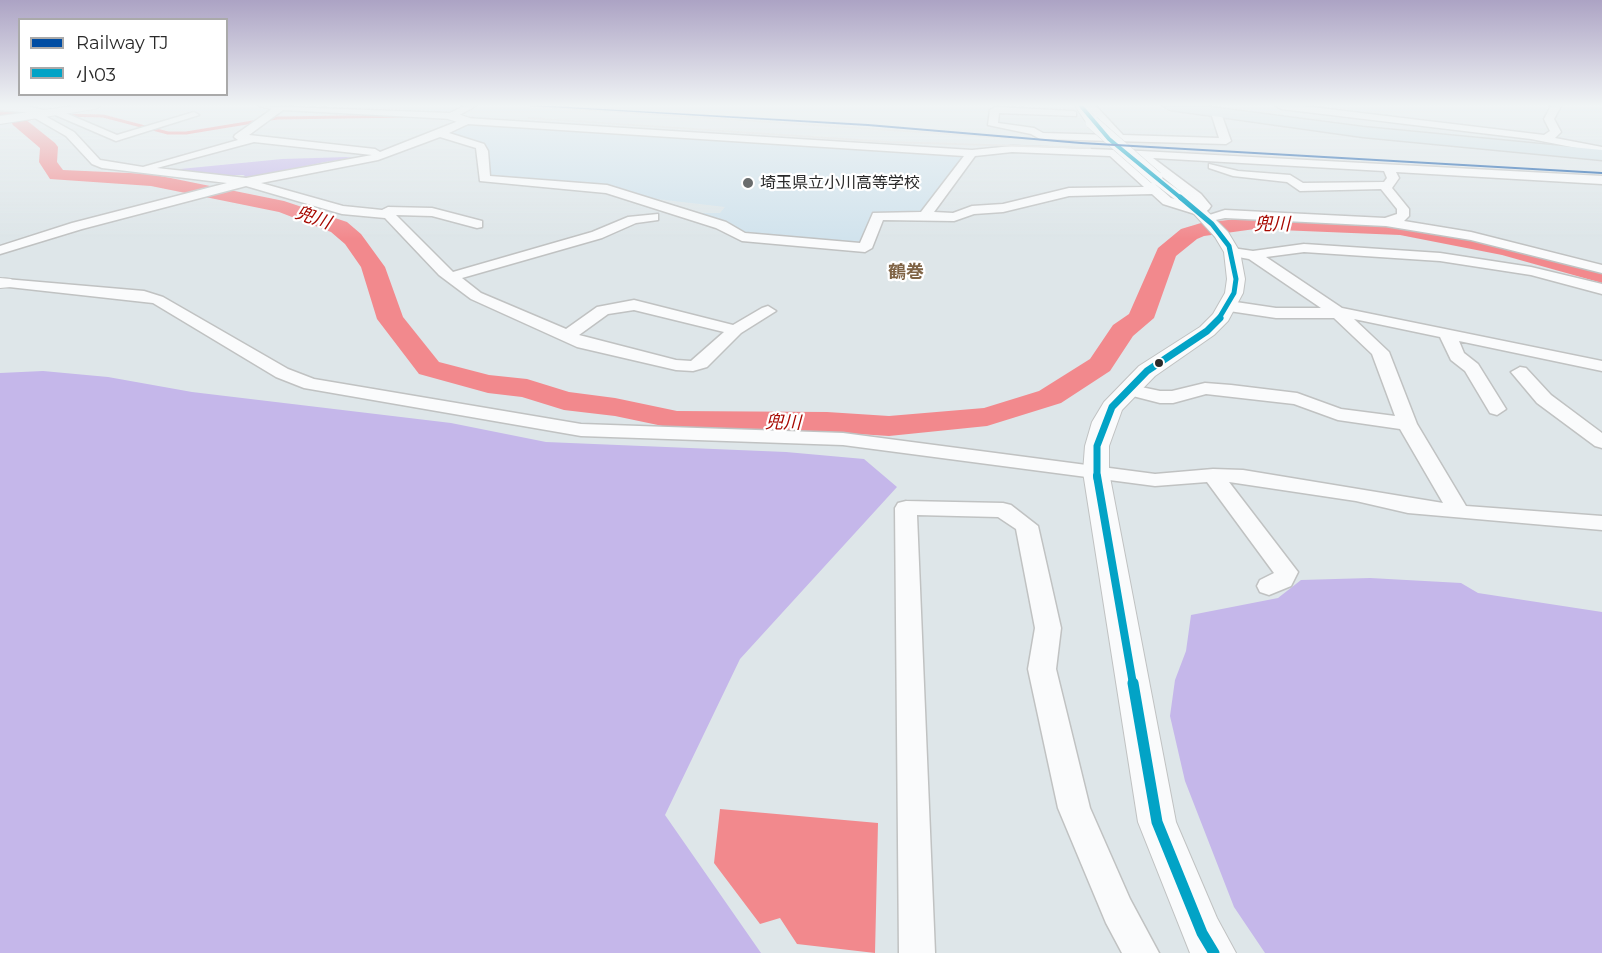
<!DOCTYPE html>
<meta charset="utf-8">
<style>
body{margin:0}
#map{position:relative;width:1602px;height:953px;overflow:hidden;background:#dee6e9;font-family:Montserrat,"Noto Sans JP",sans-serif}
canvas{display:block}
.legend{position:absolute;left:18px;top:18px;width:210px;height:78px;box-sizing:border-box;background:#fff;border:2px solid #aaa;margin:0;padding:8px 10px;list-style:none;font-size:18px;color:#2a2a2a}
.legend li{display:flex;align-items:center;gap:12px;height:30px}
.legend b{width:30px;border:2px solid #aaa}
</style>
<div id="map">
<canvas width="1602" height="953"></canvas>
<ul class="legend">
<li><b style="height:8px;background:#004da3"></b>Railway TJ</li>
<li><b style="height:8px;background:#02a3c6"></b>小03</li>
</ul>
</div>
<script>
const context = document.querySelector('canvas').getContext('2d');
context.lineJoin = 'round';
function paint(path, color) {
  context.fillStyle = color;
  context.fill(path, 'evenodd');
}
function poly(rows) {
  const path = new Path2D();
  for (const r of rows) {
    path.moveTo(r[0], r[1]);
    for (let i = 2; i < r.length; i += 2) path.lineTo(r[i], r[i + 1]);
  }
  return path;
}
function stroke(path, color, width, dash) {
  context.strokeStyle = color;
  context.lineWidth = width;
  context.lineCap = dash ? 'butt' : 'round';
  context.setLineDash(dash || []);
  context.stroke(path);
}
function write(font, color, halo, rows, align = 'center') {
  context.font = font + ' Montserrat,"Noto Sans JP",sans-serif';
  context.lineWidth = 4.5;
  context.setLineDash([]);
  context.textBaseline = 'middle';
  context.strokeStyle = halo;
  context.fillStyle = color;
  for (const [text, x, y, turn = 0] of rows) {
    context.save();
    context.translate(x, y);
    context.rotate((+turn || 0) * Math.PI / 180);
    context.textAlign = isNaN(turn) ? turn : align;
    if (halo) context.strokeText(text, 0, 0);
    context.fillText(text, 0, 0);
    context.restore();
  }
}
const education = poly([
 [469,123,967,155,923,213,880,212,872,215,861,244,752,236,695,213,720,213,725,207,648,198,611,188,489,178,487,150,445,133]
]);
const green = poly([
 [346,157,355,158,325,162,246,179,238,179,245,175,236,175,229,179,160,171,282,159],
 [43,371,108,377,192,392,451,423,546,442,786,452,864,459,897,487,740,659,665,815,761,953,0,953,0,373],
 [1370,578,1461,583,1478,593,1602,612,1602,953,1265,953,1234,907,1185,781,1170,716,1175,680,1186,651,1191,615,1278,598,1301,580]
]);
const water = poly([
 [720,809,878,823,875,953,797,944,780,918,760,924,714,863]
]);
const stream = poly([
 [61,115,103,116,168,133,186,133,277,118,413,116],
 [19,122,36,117]
]);
const river = poly([
 [0,107,20,110,25,119,55,143,58,147,57,162,63,170,151,174,284,201,347,222,361,234,385,267,403,317,439,362,489,375,527,379,569,392,615,398,677,411,827,412,889,416,984,408,1039,391,1090,359,1113,325,1129,314,1158,248,1181,229,1201,223,1255,217,1400,221,1506,242,1602,268,1602,283,1502,255,1400,235,1255,229,1204,236,1197,239,1176,256,1154,318,1133,336,1110,371,1061,403,987,426,889,436,827,432,677,429,615,416,564,410,522,397,488,393,419,374,377,319,361,267,345,244,331,232,279,212,151,186,50,179,39,162,40,148,13,125,8,117,0,117,0,107]
]);
const minor = poly([
 [0,106,27,106,48,111,48,115,45,116,74,132,100,160,143,167,238,140,234,137,235,135,272,109,259,106,450,113,464,106,476,106,452,119,283,110,249,135,375,149,380,152,466,118,972,150,1012,146,1141,151,1602,176,1602,184,1396,172,1399,178,1392,188,1409,209,1409,216,1404,221,1471,232,1602,265,1602,273,1471,240,1386,226,1225,218,1206,222,1200,218,1225,210,1385,218,1397,214,1397,209,1381,189,1300,191,1287,182,1233,176,1209,168,1209,164,1238,171,1290,175,1303,183,1384,182,1387,178,1384,171,1153,158,1201,194,1211,206,1209,209,1203,214,1195,214,1163,204,1152,194,1069,196,1003,212,974,214,954,221,883,220,872,248,865,252,742,241,716,228,606,193,480,181,476,148,440,137,378,160,261,183,343,206,382,210,388,207,432,208,482,221,482,227,477,228,432,216,396,215,453,272,592,232,628,217,658,214,658,220,636,223,602,238,462,278,481,293,566,329,597,307,634,300,733,325,762,308,768,306,776,311,741,333,707,367,693,371,676,370,577,347,471,299,439,275,385,218,342,214,246,186,82,229,0,254,0,246,72,223,227,183,102,168,92,164,66,136,33,117,33,113,0,110,0,106],
 [468,124,964,156,921,212,873,213,860,243,745,233,726,222,607,185,490,176,488,151,484,144,449,133,468,124],
 [254,142,372,155,246,178,157,168,254,142],
 [1012,152,1110,156,1144,187,1069,188,1003,204,972,206,953,213,934,212,975,156,1012,152],
 [1124,157,1138,157,1197,205,1171,198,1124,157],
 [634,310,724,332,691,361,676,360,579,335,608,314,634,310],
 [1086,106,1096,106,1123,135,1219,138,1211,113,1216,110,1221,113,1231,141,1226,144,1040,139,1031,134,988,125,990,110,995,107,1073,111,1076,112,1076,116,999,113,998,123,1034,128,1043,133,1111,135,1086,106],
 [1276,106,1303,106,1544,135,1550,131,1544,119,1551,106,1561,106,1554,119,1561,132,1555,138,1602,147,1602,153,1531,139,1281,109,1276,106],
 [56,109,117,135,194,112,199,115,116,141,53,114,53,110,56,109],
 [1304,244,1440,253,1531,267,1602,284,1602,294,1531,275,1440,261,1304,252,1266,257,1342,308,1602,361,1602,371,1459,341,1464,353,1478,364,1506,409,1497,415,1490,413,1465,371,1451,360,1440,337,1354,319,1389,352,1417,424,1466,506,1602,516,1602,530,1408,513,1356,501,1229,482,1298,572,1291,586,1269,595,1260,592,1257,586,1260,580,1274,573,1207,482,1155,486,843,445,581,436,304,388,276,377,153,303,0,286,0,280,5,279,144,291,163,297,288,369,314,379,581,424,843,433,1155,474,1213,469,1243,470,1443,503,1400,429,1338,420,1294,404,1206,394,1173,403,1160,403,1121,393,1118,389,1127,384,1160,391,1172,391,1205,383,1231,385,1297,393,1341,409,1395,416,1372,354,1334,318,1276,318,1229,311,1221,306,1229,301,1276,308,1321,308,1249,259,1227,255,1225,252,1232,248,1253,251,1304,244],
 [1520,367,1526,368,1551,395,1602,433,1602,448,1595,446,1537,403,1511,372,1520,367],
 [906,501,1003,503,1011,505,1038,526,1061,628,1056,669,1090,808,1130,899,1159,953,1122,953,1106,923,1058,808,1028,669,1035,628,1016,529,998,517,917,515,935,953,899,953,895,508,898,503,906,501]
]);
const tertiary = poly([
 [73,106,101,106,95,109,0,124,0,116,73,106],
 [1075,106,1087,106,1098,122,1096,125,1088,125,1075,106],
 [452,112,470,118,472,121,466,125,448,119,446,116,452,112],
 [1156,174,1204,208,1228,232,1240,252,1245,279,1243,293,1228,321,1214,335,1155,376,1122,410,1109,446,1109,472,1176,822,1217,918,1236,953,1190,953,1138,822,1083,472,1085,446,1092,422,1104,402,1139,366,1200,327,1213,314,1225,293,1227,279,1224,252,1215,237,1194,214,1151,181,1151,175,1156,174],
 [0,278,11,279,14,283,11,287,0,288,0,278]
]);
const trunk = poly([
 [1163,106,1202,106,1363,127,1602,150,1602,160,1363,137,1170,110,1163,106]
]);
const rail = poly([
 [530,106,1009,138],
 [528,118,888,142,1090,148]
]);
const tertiaryBridge = poly([
 [1092,122,1156,178]
]);
const bus1Far4 = poly([
 [1081,106,1109,139,1182,199]
]);
const bus1Far3 = poly([
 [1180,197,1212,224,1229,246,1236,279,1234,293,1218,320]
]);
const bus1Far2 = poly([
 [1097,478,1097,446,1112,407,1147,371,1207,331,1220,318]
]);
const bus1Far1 = poly([
 [1097,476,1133,684]
]);
const bus1 = poly([
 [1133,683,1157,822,1202,933,1214,953]
]);
const rail1 = poly([
 [532,106,552,106,868,124,1081,142,1602,172,1602,174,1081,144,868,126,532,106]
]);
const markers = [
 [748,183,6,"#696c6d"],
 [1159,363,5,"#2a2a2a"]
];
const farPoinames = [
 ["埼玉県立小川高等学校",760,183]
];
const farWaternames = [
 ["兜川",313,218,19],
 ["兜川",1272,225],
 ["兜川",783,423,1]
];
const farNeighbourhoodnames = [
 ["鶴巻",906,273]
];
paint(education, '#d1e3ed');
paint(green, '#c5b7ea');
paint(water, '#f2898d');
stroke(stream, '#f2898d', 3);
paint(river, '#f2898d');
stroke(minor, '#c0c2c2', 3);
stroke(tertiary, '#c0c2c2', 2);
stroke(trunk, '#c0c4c4', 3);
paint(minor, '#fafbfc');
paint(tertiary, '#fafbfc');
paint(trunk, '#d2e2e8');
stroke(rail, '#dededd', 2);
stroke(tertiaryBridge, '#c0c2c2', 14, []);
stroke(tertiaryBridge, '#fafbfc', 13);
stroke(bus1Far4, '#02a3c6', 4);
stroke(bus1Far3, '#02a3c6', 5);
stroke(bus1Far2, '#02a3c6', 7);
stroke(bus1Far1, '#02a3c6', 8);
stroke(bus1, '#02a3c6', 11);
paint(rail1, '#004da3');
const sky = context.createLinearGradient(0, 0, 0, 239);
sky.addColorStop(0, '#aca3c4');
sky.addColorStop(0.44, '#f0f4f5');
sky.addColorStop(1, '#f0f4f500');
context.fillStyle = sky;
context.fillRect(0, 0, 1602, 239);
for (const [x, y, r, color] of markers) {
  const dot = new Path2D();
  dot.arc(x, y, r, 0, 2 * Math.PI);
  context.fillStyle = color;
  context.fill(dot);
  stroke(dot, '#fff', 2);
}
write('16px', '#2a2a2a', '#fff', farPoinames, 'left');
write('italic 18px', '#a70800', '#fff', farWaternames);
write('bold 18px', '#7f6345', '#fff', farNeighbourhoodnames);
</script>
